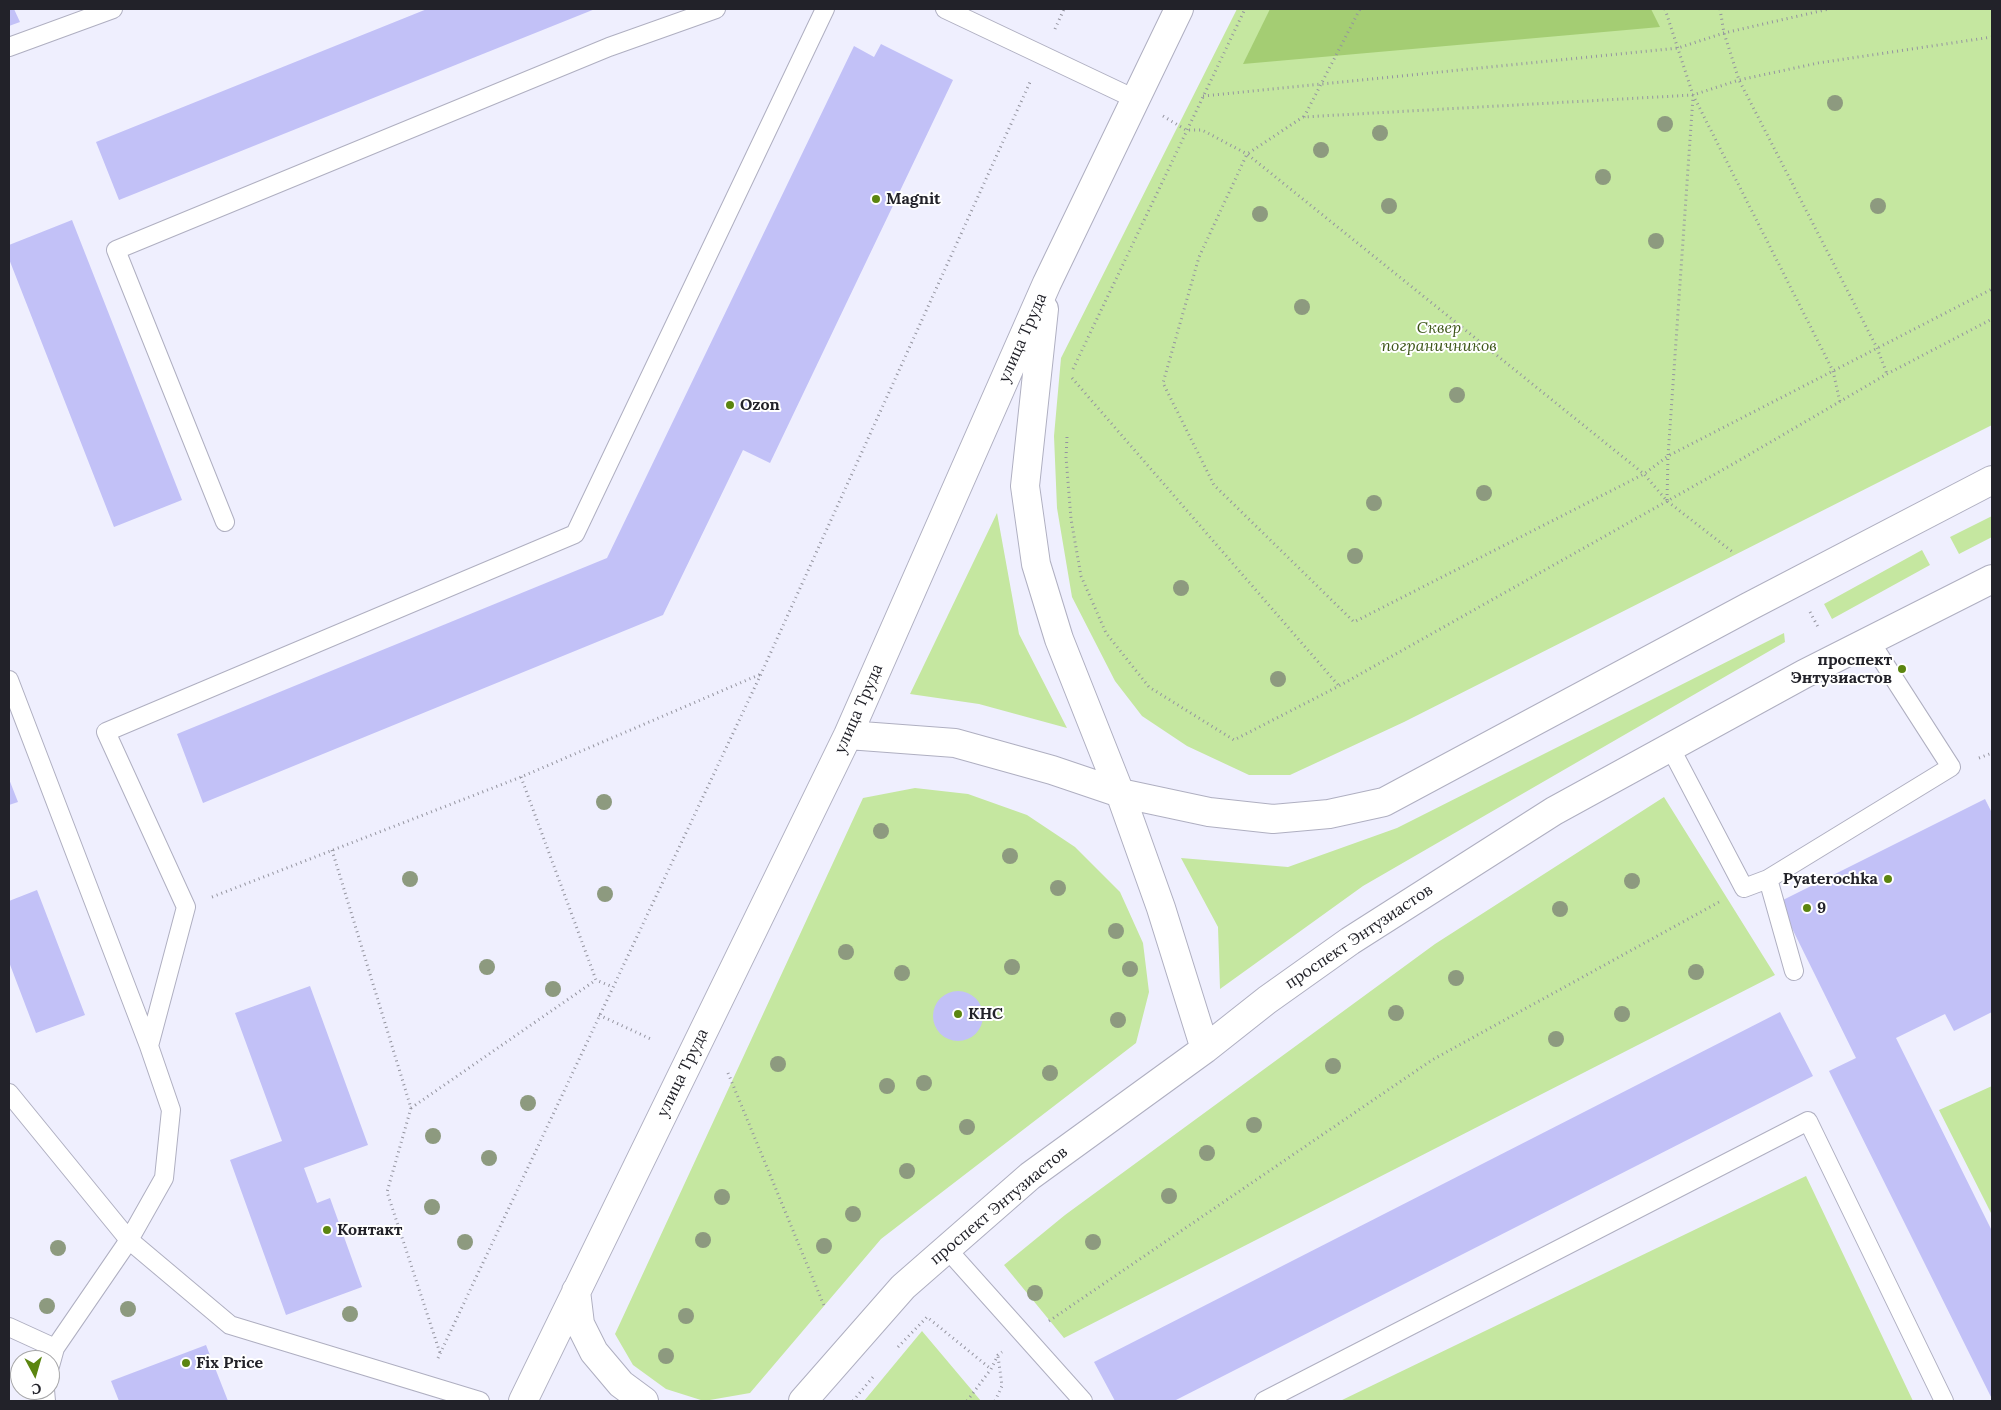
<!DOCTYPE html>
<meta charset="utf-8">
<style>
body{margin:0}
#map{position:relative;width:2001px;height:1410px;overflow:hidden;background:#efeffe;font-family:Lora,serif}
canvas{display:block}
.frame{position:absolute;inset:0;border:10px solid #222229;pointer-events:none}
.north{position:absolute;left:10px;top:1350px;width:50px;height:50px;box-sizing:border-box;background:#fff;border:1px solid #a7a7a9;border-radius:50%;rotate:174deg;font-size:14px;font-weight:700;line-height:20px;text-align:center;color:#222229}
.north::after{content:'';display:block;margin:auto;width:18px;height:22px;background:#5b8510;clip-path:polygon(50% 0,100% 100%,50% 72%,0 100%)}
</style>
<div id="map">
<canvas width="2001" height="1410"></canvas>
<div class="frame"></div>
<div class="north">С</div>
</div>
<script>
const context = document.querySelector('canvas').getContext('2d');
context.lineJoin = 'round';
function paint(path, color) {
  context.fillStyle = color;
  context.fill(path, 'evenodd');
}
function poly(rows) {
  const path = new Path2D();
  for (const r of rows) {
    if (r.length === 3) {
      path.moveTo(r[0] + r[2], r[1]);
      path.arc(r[0], r[1], r[2], 0, 2 * Math.PI);
      continue;
    }
    path.moveTo(r[0], r[1]);
    for (let i = 2; i < r.length; i += 2) path.lineTo(r[i], r[i + 1]);
  }
  return path;
}
function stroke(path, color, width, dash) {
  context.strokeStyle = color;
  context.lineWidth = width;
  context.lineCap = dash ? 'butt' : 'round';
  context.setLineDash(dash || []);
  context.stroke(path);
}
function write(font, color, halo, rows, align = 'center') {
  context.font = font + ' Lora,serif';
  context.lineWidth = 4;
  context.setLineDash([]);
  context.textBaseline = 'middle';
  context.strokeStyle = halo;
  context.fillStyle = color;
  for (const [text, x, y, turn = 0] of rows) {
    context.save();
    context.translate(x, y);
    context.rotate((+turn || 0) * Math.PI / 180);
    context.textAlign = isNaN(turn) ? turn : align;
    if (halo) context.strokeText(text, 0, 0);
    context.fillText(text, 0, 0);
    context.restore();
  }
}
const green = poly([
 [1237,9,1992,9,1992,425,1404,722,1290,775,1249,775,1187,746,1142,716,1115,681,1072,597,1057,508,1054,436,1061,358],
 [997,513,1019,634,1067,728,979,704,910,694],
 [1992,516,1992,537,1959,554,1950,537],
 [1922,550,1930,565,1832,619,1824,604],
 [1784,633,1785,642,1363,886,1220,989,1218,927,1181,858,1288,867,1397,828],
 [915,788,968,794,1027,815,1075,847,1120,892,1143,943,1149,992,1136,1043,881,1239,750,1393,704,1401,666,1389,633,1365,615,1334,863,798],
 [1664,797,1775,975,1064,1338,1004,1265,1065,1215,1435,944],
 [1992,1086,1992,1215,1939,1110],
 [1806,1176,1913,1401,1340,1401],
 [922,1331,981,1401,864,1401]
]);
const forest = poly([
 [1270,9,1651,9,1660,27,1243,64]
]);
const building = poly([
 [9,9,14,9,20,22,9,26],
 [427,9,595,9,119,200,96,142],
 [881,44,953,80,770,463,743,450,663,615,203,803,177,734,607,558,854,46,874,57],
 [72,220,182,500,114,527,9,259,9,245],
 [9,779,18,802,9,805],
 [1985,799,1992,813,1992,1012,1954,1031,1945,1014,1896,1038,1992,1231,1992,1399,1829,1071,1856,1058,1779,902],
 [37,890,85,1015,36,1033,9,962,9,901],
 [310,986,368,1145,304,1168,317,1203,330,1198,362,1287,286,1315,230,1160,282,1141,235,1013],
 [958,1016,25],
 [1780,1012,1813,1076,1174,1401,1115,1401,1094,1362],
 [206,1345,228,1401,119,1401,111,1381]
]);
const path = poly([
 [1665,9,1693,95,1833,371,1840,402],
 [1720,9,1724,33,1739,80,1877,348,1887,374],
 [1055,29,1064,9],
 [1992,37,1818,63,1739,80,1693,95,1303,117,1247,154,1199,257,1163,383,1214,485,1354,622,1644,474,1668,456,1992,289],
 [1203,96,1678,48,1724,33,1829,9],
 [1163,116,1186,130,1202,130,1247,154,1644,474,1667,501,1734,553],
 [1304,117,1360,9],
 [1073,369,1245,9],
 [1072,378,1339,686],
 [1067,437,1066,457,1071,519,1081,576,1106,633,1149,687,1234,740,1339,686,1733,464,1887,374,1992,319],
 [1667,500,1668,456,1693,97],
 [1810,612,1818,627],
 [1979,758,1992,753],
 [521,777,596,980,613,987],
 [332,850,411,1108,387,1192,440,1353],
 [212,897,521,777,761,674],
 [599,1015,653,1040],
 [728,1073,825,1308],
 [411,1108,596,980],
 [1049,1321,1432,1060,1719,902],
 [898,1347,927,1317,991,1369],
 [438,1358,761,674,1031,80],
 [853,1401,873,1377],
 [967,1401,991,1369,998,1355,1002,1352],
 [995,1401,1002,1386,998,1356]
]);
const service = poly([
 [945,9,1135,99],
 [9,47,113,9],
 [225,522,116,250,609,47,716,9],
 [9,680,149,1046],
 [1670,747,1744,888,1768,879,1794,971],
 [1768,879,1951,767,1870,641],
 [9,1093,129,1240,164,1178,171,1110,149,1046,186,907,106,732,575,534,825,9],
 [947,1249,1083,1401],
 [9,1327,55,1348],
 [50,1366,55,1348,129,1240,230,1325,480,1401],
 [45,1390,46,1401],
 [1264,1401,1808,1121,1944,1401]
]);
const secondary = poly([
 [1044,309,1025,486,1036,564,1059,639,1120,793,1161,908,1205,1049],
 [848,735,955,743,1052,770,1120,793,1209,812,1273,819,1329,814,1384,802,1748,607,1992,480],
 [576,1291,580,1324,594,1352,621,1384,644,1401],
 [523,1401,848,735,1047,283,1179,9],
 [803,1401,903,1287,1030,1176,1205,1049,1267,1000,1350,941,1554,811,1804,674,1992,579]
]);
const trees = [
 [1835,103],
 [1665,124],
 [1380,133],
 [1321,150],
 [1603,177],
 [1389,206],
 [1878,206],
 [1260,214],
 [1656,241],
 [1302,307],
 [1457,395],
 [1484,493],
 [1374,503],
 [1355,556],
 [1181,588],
 [1278,679],
 [604,802],
 [881,831],
 [1010,856],
 [410,879],
 [1632,881],
 [1058,888],
 [605,894],
 [1560,909],
 [1116,931],
 [846,952],
 [487,967],
 [1012,967],
 [1130,969],
 [1696,972],
 [902,973],
 [1456,978],
 [553,989],
 [1396,1013],
 [1622,1014],
 [1118,1020],
 [1556,1039],
 [778,1064],
 [1333,1066],
 [1050,1073],
 [924,1083],
 [887,1086],
 [528,1103],
 [1254,1125],
 [967,1127],
 [433,1136],
 [1207,1153],
 [489,1158],
 [907,1171],
 [1169,1196],
 [722,1197],
 [432,1207],
 [853,1214],
 [703,1240],
 [465,1242],
 [1093,1242],
 [824,1246],
 [58,1248],
 [1035,1293],
 [47,1306],
 [128,1309],
 [350,1314],
 [686,1316],
 [666,1356]
];
const markers = [
 [876,199,5,"#5b8510"],
 [730,405,5,"#5b8510"],
 [1902,669,5,"#5b8510"],
 [1888,879,5,"#5b8510"],
 [1807,908,5,"#5b8510"],
 [958,1014,5,"#5b8510"],
 [327,1230,5,"#5b8510"],
 [186,1363,5,"#5b8510"]
];
const poiNames = [
 ["Magnit",886,199],
 ["Ozon",740,405],
 ["проспект",1892,660,"right"],
 ["Энтузиастов",1892,678,"right"],
 ["Pyaterochka",1878,879,"right"],
 ["9",1817,908],
 ["КНС",968,1014],
 ["Контакт",337,1230],
 ["Fix Price",196,1363]
];
const parkNames = [
 ["Сквер",1439,328],
 ["пограничников",1439,346]
];
const streetNames = [
 ["улица Труда",1023,338,-66],
 ["улица Труда",859,709,-66],
 ["проспект Энтузиастов",1359,937,-34],
 ["улица Труда",683,1073,-64],
 ["проспект Энтузиастов",999,1206,-40]
];
paint(green, '#c5e7a0');
paint(forest, '#a4cd73');
paint(building, '#c2c1f7');
stroke(service, '#afafc1', 20);
stroke(secondary, '#afafc1', 30);
stroke(path, '#94949f', 3, [1, 4]);
stroke(service, '#fff', 18);
stroke(secondary, '#fff', 28);
context.fillStyle = '#8d9a7f';
for (const [x, y] of trees) {
  context.beginPath();
  context.arc(x, y, 8, 0, 2 * Math.PI);
  context.fill();
}
for (const [x, y, r, color] of markers) {
  const dot = new Path2D();
  dot.arc(x, y, r, 0, 2 * Math.PI);
  context.fillStyle = color;
  context.fill(dot);
  stroke(dot, '#fff', 2);
}
write('bold 16px', '#222229', '#fff', poiNames, 'left');
write('italic 16px', '#3c5517', '#fff', parkNames);
write('16px', '#222229', '#fff', streetNames);
</script>
